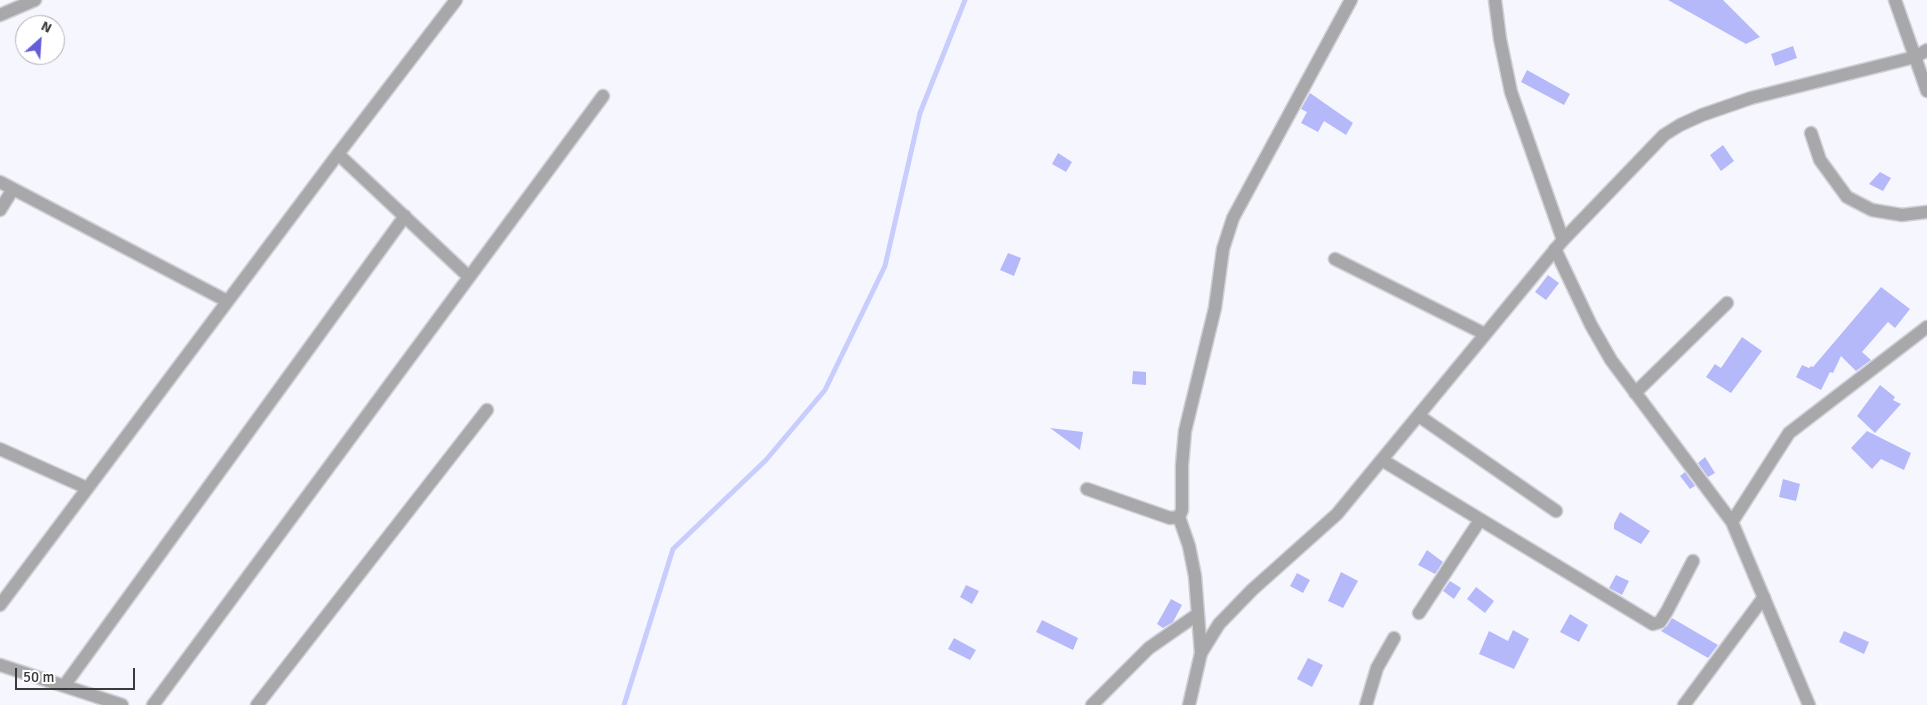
<!DOCTYPE html>
<style>
body{margin:0}
#map{position:relative;width:1927px;height:705px;overflow:hidden;background:#f6f7fe;font-family:Signika,sans-serif}
canvas{display:block}
.north{position:absolute;left:15px;top:15px;width:50px;height:50px;box-sizing:border-box;background:#fff;border:1px solid #b0b0b1;border-radius:50%;rotate:26deg;font-size:14px;font-weight:700;line-height:20px;text-align:center;color:#3a3a3d}
.north::after{content:'';display:block;margin:auto;width:18px;height:22px;background:#655ed7;clip-path:polygon(50% 0,100% 100%,50% 72%,0 100%)}
.scale{position:absolute;left:15px;top:668px;width:120px;height:22px;box-sizing:border-box;border:2px solid #3a3a3d;border-top:0;padding-left:6px;font-size:15px;line-height:18px;white-space:nowrap;color:#3a3a3d;-webkit-text-stroke:4px #fff;paint-order:stroke}
</style>
<div id="map">
<canvas width="1927" height="705"></canvas>
<div class="north">N</div>
<div class="scale">50 m</div>
</div>
<script>
const context = document.querySelector('canvas').getContext('2d');
context.lineJoin = 'round';
function poly(rows) {
  const path = new Path2D();
  for (const r of rows) {
    path.moveTo(r[0], r[1]);
    for (let i = 2; i < r.length; i += 2) path.lineTo(r[i], r[i + 1]);
  }
  return path;
}
function stroke(path, color, width, dash) {
  context.strokeStyle = color;
  context.lineWidth = width;
  context.lineCap = dash ? 'butt' : 'round';
  context.setLineDash(dash || []);
  context.stroke(path);
}
function paint(path, color) {
  context.fillStyle = color;
  context.fill(path, 'evenodd');
}
const stream = poly([
 [624,705,673,549,766,460,825,390,885,266,920,113,965,0]
]);
const building = poly([
 [1668,0,1723,0,1760,37,1746,44],
 [1793,46,1797,58,1775,66,1771,54],
 [1527,70,1570,94,1564,105,1521,82],
 [1310,93,1353,123,1346,135,1324,121,1318,132,1301,123,1307,112,1301,109],
 [1723,145,1734,161,1721,171,1710,155],
 [1058,153,1072,162,1066,172,1052,164],
 [1880,172,1891,178,1883,191,1869,184],
 [1008,253,1021,258,1014,276,1000,270],
 [1548,275,1559,283,1546,300,1535,292],
 [1881,287,1910,309,1895,328,1888,322,1862,352,1871,360,1856,371,1841,356,1833,373,1830,372,1821,390,1796,377,1802,365,1809,368,1811,366,1813,367],
 [1742,337,1762,351,1731,393,1706,377,1715,364,1721,368],
 [1133,371,1146,372,1146,385,1132,384],
 [1880,385,1895,397,1893,400,1901,404,1875,433,1857,416],
 [1050,428,1083,432,1080,450],
 [1867,431,1911,453,1904,470,1881,459,1872,469,1851,448],
 [1705,457,1715,473,1708,477,1698,463],
 [1685,472,1695,486,1690,489,1680,476],
 [1783,479,1800,484,1796,501,1779,497],
 [1620,512,1650,531,1641,544,1614,529,1614,524],
 [1427,550,1443,562,1435,574,1418,565],
 [1341,572,1358,581,1343,608,1328,601],
 [1297,573,1310,580,1303,593,1290,586],
 [1616,575,1629,581,1622,595,1609,588],
 [1450,581,1461,588,1454,599,1443,591],
 [966,585,979,591,972,604,960,597],
 [1476,587,1494,601,1485,613,1467,599],
 [1171,599,1182,605,1173,622,1163,628,1157,624],
 [1570,614,1588,625,1579,642,1560,632],
 [1672,618,1718,645,1708,658,1661,631,1667,626],
 [1042,620,1078,638,1073,650,1036,632],
 [1513,630,1529,639,1514,669,1479,654,1489,631,1508,641],
 [1844,631,1869,642,1864,654,1839,642],
 [954,638,976,650,970,660,948,649],
 [1308,658,1323,665,1312,687,1297,679]
]);
const minor = poly([
 [1495,0,1500,39,1511,92,1563,240],
 [1895,0,1927,91],
 [0,15,35,0],
 [1811,133,1820,160,1847,197,1872,210,1902,215,1927,212],
 [338,154,469,277],
 [0,182,227,301],
 [0,210,13,189],
 [1555,249,1591,325,1611,360,1732,522,1809,705],
 [1335,259,1485,334],
 [1635,393,1727,303],
 [1419,416,1556,511],
 [0,449,87,488],
 [1382,460,1653,624,1660,622,1667,611,1693,561],
 [1087,489,1170,518,1179,517,1182,510,1182,465,1185,431,1215,308,1223,249,1233,218,1351,0],
 [1179,517,1189,546,1195,576,1201,653,1189,705],
 [1732,522,1789,433,1927,327],
 [0,605,338,154,456,0],
 [1419,613,1480,520],
 [0,665,122,705],
 [64,686,405,216],
 [153,705,603,96],
 [257,705,487,410],
 [1092,705,1149,648,1198,614],
 [1366,705,1377,668,1394,638],
 [1684,705,1764,597]
]);
const tertiary = poly([
 [1201,653,1219,624,1252,590,1337,514,1563,240,1664,135,1680,125,1702,115,1751,98,1915,57,1927,50]
]);
stroke(stream, '#c9cdfe', 5);
paint(building, '#b5b9f9');
stroke(minor, '#d0d1d7', 15);
stroke(tertiary, '#d0d1d7', 15);
stroke(minor, '#a8a8ab', 12);
stroke(tertiary, '#a8a8ab', 12);
</script>
